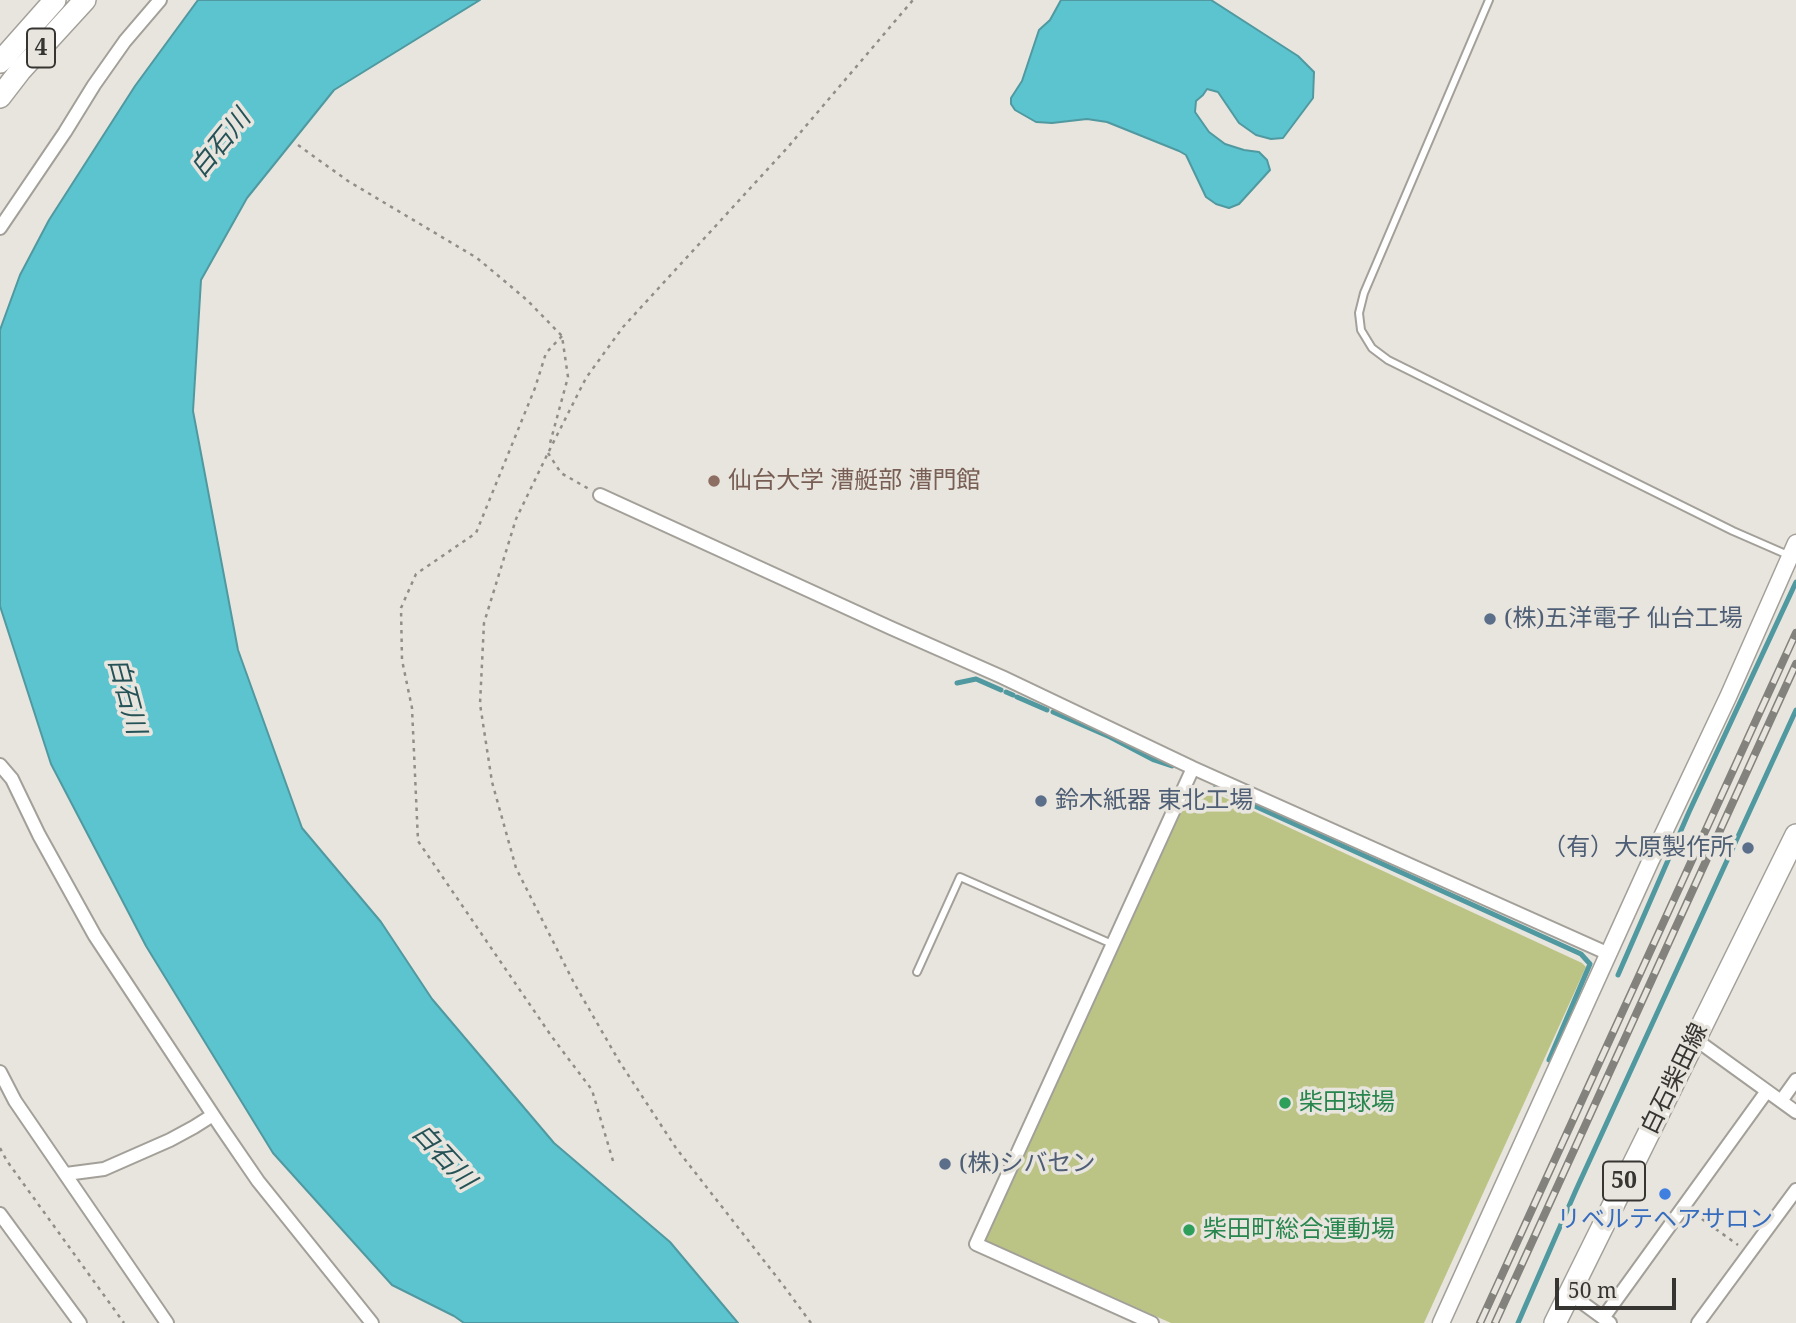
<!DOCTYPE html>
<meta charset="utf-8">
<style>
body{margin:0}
#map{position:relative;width:1796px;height:1323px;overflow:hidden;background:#e8e5de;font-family:"Noto Serif",serif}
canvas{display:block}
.scale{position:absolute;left:1555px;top:1278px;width:121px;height:32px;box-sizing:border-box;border:4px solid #363532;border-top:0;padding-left:9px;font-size:21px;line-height:24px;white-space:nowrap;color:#363532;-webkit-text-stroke:5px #e8e5de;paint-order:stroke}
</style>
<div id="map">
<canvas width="1796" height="1323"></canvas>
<div class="scale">50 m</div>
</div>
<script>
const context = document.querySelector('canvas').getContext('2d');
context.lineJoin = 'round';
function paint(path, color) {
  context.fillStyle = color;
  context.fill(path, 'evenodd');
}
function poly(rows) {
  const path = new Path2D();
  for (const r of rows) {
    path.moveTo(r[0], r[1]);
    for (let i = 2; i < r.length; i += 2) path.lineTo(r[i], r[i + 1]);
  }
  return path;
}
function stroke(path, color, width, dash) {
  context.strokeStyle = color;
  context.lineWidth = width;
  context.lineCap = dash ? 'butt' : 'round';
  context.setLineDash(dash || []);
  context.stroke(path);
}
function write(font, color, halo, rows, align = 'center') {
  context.font = font + ' "Noto Serif","Noto Sans JP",serif';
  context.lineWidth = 7;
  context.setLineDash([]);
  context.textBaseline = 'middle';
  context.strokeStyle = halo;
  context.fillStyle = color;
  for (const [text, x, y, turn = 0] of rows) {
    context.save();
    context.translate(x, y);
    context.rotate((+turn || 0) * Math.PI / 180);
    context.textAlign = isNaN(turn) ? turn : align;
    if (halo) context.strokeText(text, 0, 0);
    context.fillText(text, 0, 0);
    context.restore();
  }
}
const green = poly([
 [1208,790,1582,963,1586,967,1424,1323,1171,1323,984,1240,1189,793]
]);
const water = poly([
 [198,0,480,0,334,90,247,198,201,280,193,411,238,650,302,828,381,922,432,999,554,1143,670,1242,738,1323,464,1323,454,1316,392,1285,273,1153,146,946,51,764,0,606,0,330,20,275,49,220,135,86,198,0],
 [1061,0,1211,0,1298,56,1314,72,1313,98,1283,138,1271,139,1256,135,1239,123,1218,92,1207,89,1203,95,1196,101,1195,112,1209,132,1225,144,1244,150,1259,152,1267,160,1270,170,1239,204,1229,208,1216,204,1206,197,1186,155,1179,151,1107,122,1087,119,1052,123,1036,122,1015,110,1011,104,1011,98,1022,81,1039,30,1050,20,1061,0]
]);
const stream = poly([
 [957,683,976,679,1001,690],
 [1006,692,1013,695],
 [1017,697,1047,710],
 [1053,712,1110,737,1154,760,1172,766],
 [1215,788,1581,954,1590,964,1549,1060],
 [1618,975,1689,812,1796,582],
 [1518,1323,1576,1190,1796,710]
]);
const path = poly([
 [298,145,348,181,477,258,527,300,562,336,568,377,549,447],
 [562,336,546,353,535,388,476,533,416,574,401,608,402,660,412,708,418,841,552,1037,592,1090,613,1161],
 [548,453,561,473,589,489],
 [0,1148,7,1161,124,1323],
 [1695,1214,1738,1245],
 [811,1323,783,1285,676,1148,619,1061,574,983,516,868,492,782,480,704,484,623,516,519,548,453,586,378,623,327,788,147,913,0]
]);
const service = poly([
 [1489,0,1364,293,1359,313,1361,330,1372,348,1388,360,1733,531,1788,555],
 [917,972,960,877,1112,944]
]);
const minor = poly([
 [0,228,65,132,94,85,125,41,160,0],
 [600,495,891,628,1002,677,1193,768,1609,954],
 [0,765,12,779,39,835,95,936,221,1127,258,1181,372,1323],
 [1695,1039,1796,1112],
 [0,1072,15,1101,167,1323],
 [1781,1101,1796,1080],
 [66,1174,104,1169,170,1140,194,1127,213,1115],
 [0,1214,80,1323],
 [1569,1293,1610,1323],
 [1603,1318,1767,1091],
 [1152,1323,976,1244,1193,768],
 [1698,1323,1796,1190]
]);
const tertiary = poly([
 [1441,1323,1650,862,1728,697,1796,543]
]);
const primary = poly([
 [1555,1323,1796,835]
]);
const trunk = poly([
 [0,62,55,0],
 [0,97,20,71,85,0]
]);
const rail = poly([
 [1480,1323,1796,633],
 [1495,1323,1796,664]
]);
const markers = [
 [714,481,7,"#8d6e63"],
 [1490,619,7,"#5c6f8a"],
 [1041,801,7,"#5c6f8a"],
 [1748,848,7,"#5c6f8a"],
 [1285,1103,7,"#2e9e5b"],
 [945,1164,7,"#5c6f8a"],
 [1665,1194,7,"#3f7fe0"],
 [1189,1230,7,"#2e9e5b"]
];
const shields = [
 [41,48,28],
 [1624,1181,42]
];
const shieldNames = [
 ["4",41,48],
 ["50",1624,1181]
];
const educationNames = [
 ["仙台大学 漕艇部 漕門館",728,481]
];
const serviceNames = [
 ["(株)五洋電子 仙台工場",1504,619],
 ["鈴木紙器 東北工場",1055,801],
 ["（有）大原製作所",1734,848,"right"],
 ["(株)シバセン",959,1164]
];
const streetNames = [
 ["白石柴田線",1675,1079,-64]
];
const leisureNames = [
 ["柴田球場",1299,1103],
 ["柴田町総合運動場",1203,1230]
];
const shopNames = [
 ["リベルテヘアサロン",1665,1220]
];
const waterNames = [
 ["白石川",221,144,-51],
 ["白石川",126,696,75],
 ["白石川",443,1157,47]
];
paint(green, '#bcc485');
paint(water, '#5bc4cf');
stroke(water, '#5099a0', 2);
stroke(stream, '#5099a0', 5);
stroke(service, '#a3a099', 10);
stroke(minor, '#a3a099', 16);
stroke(tertiary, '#a3a099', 19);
stroke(primary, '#a3a099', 24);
stroke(trunk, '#a3a099', 24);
stroke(path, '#908e89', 2.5, [3.5, 5]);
stroke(service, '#fff', 6);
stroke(minor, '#fff', 12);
stroke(tertiary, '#fff', 16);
stroke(primary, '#fff', 21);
stroke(trunk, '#fff', 21);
stroke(rail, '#84827d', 8);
stroke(rail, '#e8e5de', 5, [16]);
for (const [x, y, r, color] of markers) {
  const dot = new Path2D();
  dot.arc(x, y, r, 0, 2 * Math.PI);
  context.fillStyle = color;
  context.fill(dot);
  stroke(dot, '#e8e5de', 2.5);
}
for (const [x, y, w] of shields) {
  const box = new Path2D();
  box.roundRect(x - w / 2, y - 19.5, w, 39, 5);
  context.fillStyle = '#e8e5de';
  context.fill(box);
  stroke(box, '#363532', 2);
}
write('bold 23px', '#363532', null, shieldNames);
write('24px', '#785e54', '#e8e5de', educationNames, 'left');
write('24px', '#4e5e75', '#e8e5de', serviceNames, 'left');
write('24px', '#363532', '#e8e5de', streetNames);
write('24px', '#27864d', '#e8e5de', leisureNames, 'left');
write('24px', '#366cbe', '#e8e5de', shopNames);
write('italic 26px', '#245257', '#e8e5de', waterNames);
</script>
